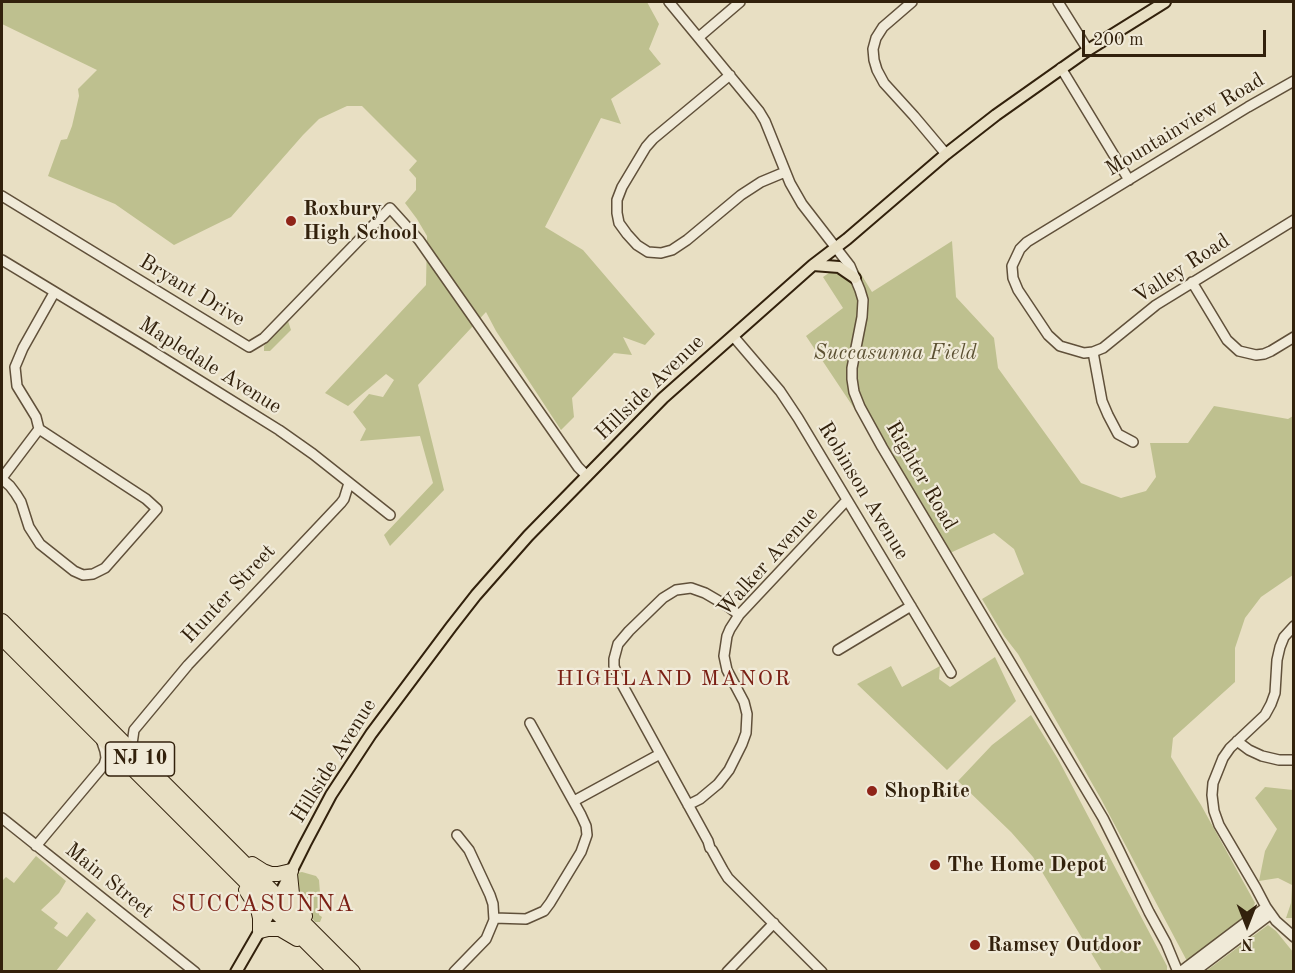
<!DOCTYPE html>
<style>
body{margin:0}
#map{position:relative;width:1295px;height:973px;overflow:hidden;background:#e8dfc3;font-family:"Old Standard TT",serif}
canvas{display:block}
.frame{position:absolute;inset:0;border:3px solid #32210c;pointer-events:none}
.north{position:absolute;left:1217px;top:895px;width:60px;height:60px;-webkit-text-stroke:4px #f0ead8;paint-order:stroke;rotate:180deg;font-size:16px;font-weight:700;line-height:24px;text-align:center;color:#32210c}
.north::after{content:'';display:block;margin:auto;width:21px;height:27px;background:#32210c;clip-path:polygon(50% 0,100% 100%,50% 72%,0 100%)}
.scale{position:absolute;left:1082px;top:30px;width:184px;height:27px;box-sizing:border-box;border:3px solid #32210c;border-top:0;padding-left:8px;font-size:18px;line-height:21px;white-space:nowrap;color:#32210c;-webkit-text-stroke:4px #f0ead8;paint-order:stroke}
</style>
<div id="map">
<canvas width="1295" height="973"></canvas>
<div class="frame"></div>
<div class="north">N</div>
<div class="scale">200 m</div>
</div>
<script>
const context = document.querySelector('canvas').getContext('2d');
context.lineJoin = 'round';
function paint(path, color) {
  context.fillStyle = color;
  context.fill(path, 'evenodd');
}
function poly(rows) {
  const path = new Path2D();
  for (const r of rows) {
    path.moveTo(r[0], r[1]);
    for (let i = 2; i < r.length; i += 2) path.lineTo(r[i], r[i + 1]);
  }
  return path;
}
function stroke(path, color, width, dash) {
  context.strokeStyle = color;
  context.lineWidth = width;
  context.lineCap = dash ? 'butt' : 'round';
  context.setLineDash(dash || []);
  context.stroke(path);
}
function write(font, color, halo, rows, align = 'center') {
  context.font = font + ' "Old Standard TT",serif';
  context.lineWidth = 4.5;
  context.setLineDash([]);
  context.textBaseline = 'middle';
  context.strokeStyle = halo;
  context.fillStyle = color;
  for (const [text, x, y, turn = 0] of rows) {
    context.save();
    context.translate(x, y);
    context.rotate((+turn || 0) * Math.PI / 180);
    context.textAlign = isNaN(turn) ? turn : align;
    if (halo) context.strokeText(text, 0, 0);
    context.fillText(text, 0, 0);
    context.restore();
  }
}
const green = poly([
 [2,2,647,2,659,24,649,49,661,64,611,99,621,124,601,118,545,227,583,250,655,334,645,345,623,337,632,355,614,353,572,398,574,417,561,430,496,331,486,312,418,385,444,490,390,546,384,535,433,483,420,436,360,441,366,429,353,412,369,394,383,397,394,380,386,374,348,406,325,393,426,285,427,236,417,219,405,203,416,190,416,178,409,170,417,161,362,106,347,106,319,119,303,135,231,217,174,245,115,204,48,176,61,140,67,139,72,126,79,96,78,89,97,70,2,24],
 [952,241,956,297,994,338,998,368,1081,483,1121,498,1146,491,1156,477,1150,443,1188,443,1214,406,1288,419,1293,416,1293,575,1261,597,1245,618,1235,648,1235,682,1173,738,1171,757,1201,805,1255,903,1250,915,1187,961,1101,799,1018,654,1004,636,982,599,1024,574,1014,549,994,533,950,553,939,536,806,336,843,308,823,277,851,258,872,292],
 [288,321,291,330,270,351,264,351,264,346],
 [995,657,1016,701,947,770,857,684,891,666,902,687,940,666,939,679,950,687],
 [1031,715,1058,759,1167,966,1167,971,1102,971,1033,857,1011,832,958,781,992,745],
 [1265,787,1293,790,1293,918,1286,918,1291,903,1292,885,1278,878,1259,881,1265,851,1277,829,1255,798],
 [36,856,66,881,59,893,41,910,58,923,54,928,67,937,87,912,96,920,56,971,2,971,2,881,6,877,14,883],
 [302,872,316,876,319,880,320,893,319,915,322,917,320,922,315,922,302,905,294,879,297,873],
 [1268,925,1276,931,1293,952,1293,971,1206,971]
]);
const minor = poly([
 [669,2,759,111,765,121,790,183,802,204,850,266,860,290,863,300,862,317,852,368,852,379,854,392,860,407,882,447,1103,818,1119,850,1149,912,1166,943,1178,972],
 [912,2,883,27,876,38,873,49,874,60,877,70,884,83,914,116,946,154],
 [1058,2,1088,50],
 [699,37,740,2],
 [1061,68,1129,180],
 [730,75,653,139,646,147,622,187,617,200,617,213,619,223,627,234,637,245,648,252,661,253,672,250,687,240,741,195,761,182,785,172],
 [1294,81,1248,107,1027,242,1020,249,1012,266,1013,278,1018,290,1048,335,1060,346,1084,353,1093,352,1103,348,1156,305,1294,220],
 [2,196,249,347,264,338,390,208,419,240,578,467,587,476],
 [2,260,144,346,279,430,313,454,390,515],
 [1192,282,1227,340,1239,351,1256,355,1264,354,1271,351,1294,337],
 [733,336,780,391,798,418,951,673],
 [1093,352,1102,401,1108,415,1118,434,1133,442],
 [2,478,39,429,36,417,17,386,15,367,23,348,54,293],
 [2,479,10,486,16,494,21,502,29,527,40,544,74,571,83,575,93,574,105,568,157,509,146,499,39,429],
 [1294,626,1284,637,1280,647,1277,660,1275,693,1271,704,1265,715,1230,748,1223,758,1213,783,1212,795,1214,811,1219,825,1256,888,1266,907,1276,921,1294,937],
 [838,650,911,606],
 [1237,741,1249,750,1262,756,1279,760,1294,760],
 [135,752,132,744,134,730,188,665,341,503,344,499,349,483],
 [574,801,660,754],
 [688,805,700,799,718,784,729,770,742,744,746,733,747,714,744,702,727,670,724,656,727,636,730,629,739,615,847,500],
 [2,818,195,972],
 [36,846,104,765,106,758,105,751,102,742],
 [710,848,708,841,618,677,614,666,614,659,618,644,629,631,663,598,676,590,691,588,705,593,729,607,739,615],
 [712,850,723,870,728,878,822,972],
 [494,918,526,919,544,911,550,903,581,852,587,835,586,826,581,815,530,723],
 [454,972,486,939,494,920,493,904,490,895,469,850,457,835],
 [727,972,774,923],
 [1183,972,1184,969,1266,907],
 [1194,972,1271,914]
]);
const major = poly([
 [813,265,839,267,855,278],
 [236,972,273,908,305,844,331,795,371,734,451,627,476,595,528,536,663,398,813,265,847,239,946,154,996,115,1088,50,1165,2]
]);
const highway = poly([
 [2,621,353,972],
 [2,638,336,972],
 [252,864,263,871,271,874,278,874,291,871],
 [290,874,292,894,305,916],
 [246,890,258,909,260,918,260,931,268,929,280,929,297,939]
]);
const markers = [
 [291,221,6,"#8f2418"],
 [872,791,6,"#8f2418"],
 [935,865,6,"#8f2418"],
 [975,945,6,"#8f2418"]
];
const shields = [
 [140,759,69]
];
const shieldNames = [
 ["NJ 10",140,759]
];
const streetNames = [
 ["Mountainview Road",1185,125,-31],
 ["Valley Road",1182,269,-33],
 ["Bryant Drive",192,291,31],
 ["Mapledale Avenue",210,366,32],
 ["Hillside Avenue",650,388,-44],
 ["Righter Road",921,476,60],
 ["Robinson Avenue",863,491,59],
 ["Walker Avenue",768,562,-48],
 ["Hunter Street",229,594,-47],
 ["Hillside Avenue",334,761,-58],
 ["Main Street",109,881,39]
];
const poiNames = [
 ["Roxbury",303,209],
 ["High School",303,233],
 ["ShopRite",884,791],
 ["The Home Depot",947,865],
 ["Ramsey Outdoor",987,945]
];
const parkNames = [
 ["Succasunna Field",895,353]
];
const neighbourhoodNames = [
 ["HIGHLAND MANOR",674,679]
];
const quarterNames = [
 ["SUCCASUNNA",263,905]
];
paint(green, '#bec08f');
stroke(minor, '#60503a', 12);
stroke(major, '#32210c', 14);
stroke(highway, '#32210c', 16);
stroke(minor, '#f0ead8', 9);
stroke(major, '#e8dfc3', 10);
stroke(highway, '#e8dfc3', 14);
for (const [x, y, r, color] of markers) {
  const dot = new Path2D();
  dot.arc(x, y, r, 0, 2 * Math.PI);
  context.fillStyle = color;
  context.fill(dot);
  stroke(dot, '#f0ead8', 2);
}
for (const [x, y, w] of shields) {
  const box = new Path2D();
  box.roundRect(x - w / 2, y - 17, w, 34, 4.5);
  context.fillStyle = '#f0ead8';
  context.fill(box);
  stroke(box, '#32210c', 1.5);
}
write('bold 20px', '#32210c', null, shieldNames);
write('21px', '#32210c', '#f0ead8', streetNames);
write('bold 21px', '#32210c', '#f0ead8', poiNames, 'left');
write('italic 21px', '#5c5133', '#f0ead8', parkNames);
context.letterSpacing = '1.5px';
write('22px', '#7a1f14', '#f0ead8', neighbourhoodNames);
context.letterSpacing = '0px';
context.letterSpacing = '1.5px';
write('24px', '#7a1f14', '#f0ead8', quarterNames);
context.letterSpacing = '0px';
</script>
